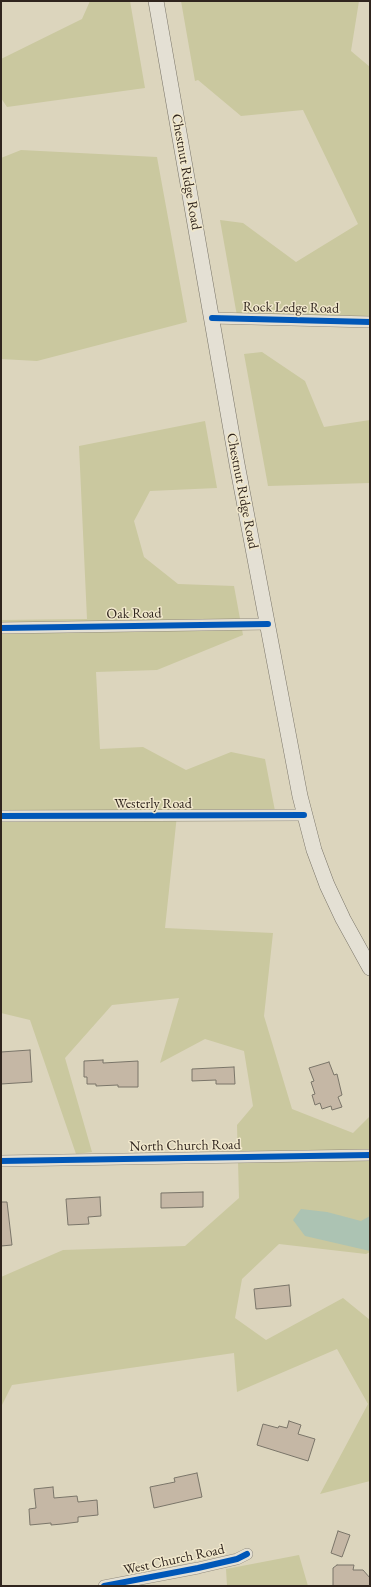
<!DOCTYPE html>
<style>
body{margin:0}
#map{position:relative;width:371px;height:1587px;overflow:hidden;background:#dcd5bd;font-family:"EB Garamond",serif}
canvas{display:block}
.frame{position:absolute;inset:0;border:2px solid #30251e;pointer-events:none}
</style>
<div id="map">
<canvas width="371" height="1587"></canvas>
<div class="frame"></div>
</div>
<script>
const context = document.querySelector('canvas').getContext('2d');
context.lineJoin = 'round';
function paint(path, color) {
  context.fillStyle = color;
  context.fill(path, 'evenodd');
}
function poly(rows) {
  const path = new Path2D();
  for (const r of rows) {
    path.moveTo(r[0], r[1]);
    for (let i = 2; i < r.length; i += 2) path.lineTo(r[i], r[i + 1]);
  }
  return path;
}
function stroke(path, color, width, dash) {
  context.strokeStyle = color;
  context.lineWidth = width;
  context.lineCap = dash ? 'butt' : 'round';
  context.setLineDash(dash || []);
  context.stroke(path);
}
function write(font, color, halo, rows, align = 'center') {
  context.font = font + ' "EB Garamond",serif';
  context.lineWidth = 3;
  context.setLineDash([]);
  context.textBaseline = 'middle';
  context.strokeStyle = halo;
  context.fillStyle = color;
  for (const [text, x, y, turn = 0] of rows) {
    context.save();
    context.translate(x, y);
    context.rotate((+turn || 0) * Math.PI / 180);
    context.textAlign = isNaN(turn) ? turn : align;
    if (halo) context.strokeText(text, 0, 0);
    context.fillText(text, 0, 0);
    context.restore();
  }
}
const green = poly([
 [90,1,130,1,145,88,7,107,1,98,1,59,82,19],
 [181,1,359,1,351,51,370,67,370,316,237,316,220,220,243,223,296,262,358,224,303,110,241,116,198,80,195,81],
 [21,150,157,157,187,322,37,361,1,359,1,158],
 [262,352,305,381,324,427,370,420,370,483,268,486,244,354],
 [205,421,217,488,150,491,134,521,144,557,178,584,234,586,243,635,157,670,96,672,100,749,143,747,186,770,231,752,265,759,275,811,177,815,165,928,273,933,264,1016,292,1109,353,1133,370,1116,370,1252,366,1254,279,1244,242,1279,235,1318,266,1340,343,1298,370,1320,370,1481,320,1494,368,1404,337,1349,237,1392,234,1353,12,1385,1,1407,1,1277,63,1250,185,1246,239,1198,237,1125,253,1106,244,1051,205,1039,160,1063,179,998,112,1005,65,1058,92,1152,76,1154,30,1020,1,1013,1,620,87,619,79,446],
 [299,1555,308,1586,227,1586,226,1569]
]);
const water = poly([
 [301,1209,327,1212,361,1221,370,1216,370,1251,305,1236,293,1220]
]);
const building = poly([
 [30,1050,32,1082,1,1084,1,1052,30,1050],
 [103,1060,103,1063,138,1061,138,1087,118,1087,118,1085,96,1086,96,1084,87,1084,87,1077,84,1077,84,1061,103,1060],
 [329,1062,334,1075,337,1074,342,1095,338,1097,342,1107,332,1110,331,1106,322,1109,320,1103,315,1105,312,1095,315,1094,311,1082,314,1081,309,1068,329,1062],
 [234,1067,235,1084,216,1084,216,1080,192,1081,192,1069,234,1067],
 [203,1192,203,1207,161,1208,161,1193,203,1192],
 [100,1197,101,1216,88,1217,89,1224,68,1225,66,1199,100,1197],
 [1,1202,7,1202,12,1245,1,1246,1,1202],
 [289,1285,291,1306,256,1309,254,1289,289,1285],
 [289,1421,301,1425,298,1434,315,1439,308,1461,257,1445,263,1424,278,1428,279,1426,287,1428,289,1421],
 [197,1473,202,1497,154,1508,150,1487,175,1482,174,1478,197,1473],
 [53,1487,54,1498,77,1496,78,1502,97,1500,98,1515,78,1517,78,1522,62,1524,51,1525,51,1523,30,1525,29,1509,36,1508,34,1489,53,1487],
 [338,1531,350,1535,342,1557,331,1553,338,1531],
 [337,1565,354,1565,353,1570,363,1570,370,1578,370,1586,333,1586,333,1568,337,1565]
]);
const minor = poly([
 [212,318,370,322],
 [1,628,268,624],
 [1,816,304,815],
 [1,1161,370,1155],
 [104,1586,198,1568,237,1559,247,1554]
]);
const secondary = poly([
 [156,1,237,464,300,796,314,850,327,885,343,919,370,968]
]);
const cycleway = poly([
 [212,318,370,322],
 [1,628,268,624],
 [1,816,304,815],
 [1,1161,370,1155],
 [104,1586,198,1568,237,1559,247,1554]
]);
const streetNames = [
 ["Chestnut Ridge Road",186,172,80],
 ["Rock Ledge Road",291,308,1],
 ["Chestnut Ridge Road",242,491,79],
 ["Oak Road",134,614,-1],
 ["Westerly Road",153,804],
 ["North Church Road",185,1146,-1],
 ["West Church Road",174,1560,-12]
];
paint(green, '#cac89f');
paint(water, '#acc3b3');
paint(building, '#c5b7a5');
stroke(building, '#7a7569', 1);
stroke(minor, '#928c7e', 12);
stroke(secondary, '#7a7569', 16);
stroke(minor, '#e4e0d4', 11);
stroke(secondary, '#e4e0d4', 15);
stroke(cycleway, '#0057b8', 6);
write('14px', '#30251e', '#f1e8cc', streetNames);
</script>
